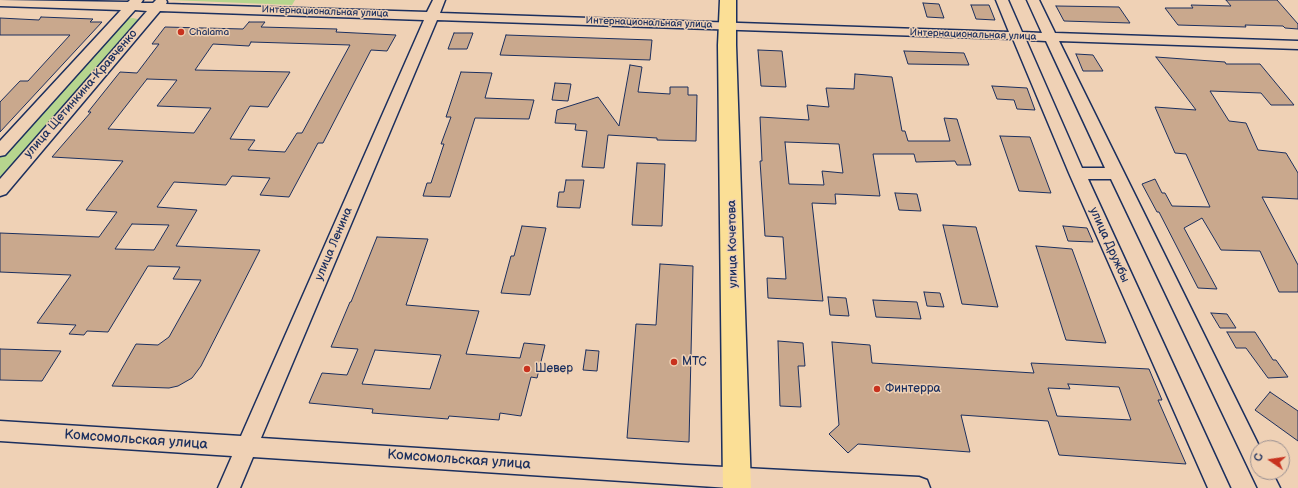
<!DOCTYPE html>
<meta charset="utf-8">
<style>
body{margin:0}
#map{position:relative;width:1298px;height:488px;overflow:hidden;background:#efd1b5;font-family:"Balsamiq Sans",sans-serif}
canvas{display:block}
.north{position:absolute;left:1250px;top:440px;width:40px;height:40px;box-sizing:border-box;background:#efd1b5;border:1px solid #9a9092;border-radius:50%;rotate:283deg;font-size:11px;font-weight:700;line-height:16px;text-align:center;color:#1b2f5e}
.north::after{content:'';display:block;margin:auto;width:14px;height:18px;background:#c8321e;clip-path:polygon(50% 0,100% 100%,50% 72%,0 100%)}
</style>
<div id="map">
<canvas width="1298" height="488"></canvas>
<div class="north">С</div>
</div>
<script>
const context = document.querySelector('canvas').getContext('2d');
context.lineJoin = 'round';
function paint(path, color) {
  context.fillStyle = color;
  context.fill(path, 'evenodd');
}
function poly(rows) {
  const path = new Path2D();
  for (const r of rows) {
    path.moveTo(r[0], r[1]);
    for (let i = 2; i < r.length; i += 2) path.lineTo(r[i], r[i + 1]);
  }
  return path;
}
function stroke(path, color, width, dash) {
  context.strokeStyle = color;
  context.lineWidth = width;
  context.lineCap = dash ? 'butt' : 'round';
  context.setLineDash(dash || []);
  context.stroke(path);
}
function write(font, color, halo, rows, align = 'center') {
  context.font = font + ' "Balsamiq Sans",sans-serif';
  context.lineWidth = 3;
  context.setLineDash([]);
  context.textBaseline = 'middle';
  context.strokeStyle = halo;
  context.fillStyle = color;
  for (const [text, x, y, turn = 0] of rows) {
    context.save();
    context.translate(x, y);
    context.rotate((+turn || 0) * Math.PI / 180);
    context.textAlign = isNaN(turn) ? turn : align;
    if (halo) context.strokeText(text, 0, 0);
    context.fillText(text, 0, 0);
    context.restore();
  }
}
const green = poly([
 [170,0,295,0,292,5],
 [133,18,141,20,0,178,0,156,123,19]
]);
const building = poly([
 [1226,0,1277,0,1298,24,1298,29,1285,28,1283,26,1245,25,1246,27,1178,25,1165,8,1193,8,1191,5,1231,6,1226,0],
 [923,3,939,4,944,18,927,17,923,3],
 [971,5,989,5,995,20,976,19,971,5],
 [1056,6,1119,7,1130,23,1064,21,1056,6],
 [41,17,93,19,90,22,102,22,0,132,0,102,20,81,28,81,70,35,0,35,0,18,39,20,41,17],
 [249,22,265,22,261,27,337,29,336,32,396,35,387,51,371,50,323,143,318,143,289,197,260,195,270,178,232,176,226,185,174,182,157,207,197,210,176,246,260,250,201,366,192,378,178,386,169,388,112,386,136,344,158,345,169,337,201,280,173,279,180,267,148,266,108,332,87,331,84,335,69,334,76,325,37,323,71,275,0,272,0,233,99,237,117,212,86,210,123,161,52,157,91,112,88,112,120,72,137,73,159,44,152,44,165,27,243,29,249,22],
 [251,42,350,45,302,133,297,133,285,152,248,150,255,140,230,139,250,106,268,107,290,72,195,70,213,44,249,46,251,42],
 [147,79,177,80,157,106,211,108,194,133,108,129,147,79],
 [132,224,169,225,154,250,115,249,132,224],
 [454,33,473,33,467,49,448,49,454,33],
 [506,35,652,40,650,60,500,55,506,35],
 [758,50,782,51,786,87,761,86,758,50],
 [904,51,964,53,969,65,908,64,904,51],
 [1076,54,1093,55,1103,71,1083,71,1076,54],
 [1156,57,1225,62,1226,64,1260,64,1294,105,1271,105,1261,93,1210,91,1229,121,1246,123,1258,150,1286,153,1298,173,1298,199,1262,197,1298,265,1298,292,1279,292,1260,251,1221,250,1202,218,1184,228,1217,289,1198,288,1159,212,1157,212,1142,184,1155,179,1162,193,1165,193,1172,206,1210,207,1186,154,1175,153,1155,107,1196,110,1156,57],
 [630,65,642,67,638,92,670,94,670,87,688,87,688,95,697,95,696,141,657,140,657,138,608,135,604,168,582,167,587,131,575,130,576,124,555,123,557,110,598,97,619,126,630,65],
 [461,72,492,73,485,98,534,100,529,119,475,118,450,197,423,196,427,183,431,183,444,144,441,144,451,117,446,117,461,72],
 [855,74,892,77,902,131,905,131,908,141,950,141,944,118,957,119,971,165,957,165,955,161,916,162,914,154,873,154,880,196,835,194,836,204,812,203,823,301,768,298,767,278,786,279,783,237,765,236,760,161,762,161,760,117,809,120,807,105,829,107,826,88,854,89,855,74],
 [785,142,839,144,843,173,822,171,824,185,789,184,785,142],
 [555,83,571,84,568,101,552,100,555,83],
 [992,86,1027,88,1035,110,1017,109,1014,100,997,99,992,86],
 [1000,136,1030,137,1051,193,1019,191,1000,136],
 [637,163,665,164,662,226,632,225,637,163],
 [566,180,584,180,580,208,557,207,559,192,564,192,566,180],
 [895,193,917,194,921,211,899,210,895,193],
 [943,225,976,227,998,307,962,304,943,225],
 [522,226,546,228,530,295,501,293,511,256,514,256,522,226],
 [1063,226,1087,228,1093,242,1068,241,1063,226],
 [377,237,428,239,406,305,479,311,466,354,520,358,524,343,545,345,537,378,531,377,521,416,500,413,499,420,449,416,448,419,372,413,373,409,309,403,322,373,347,375,358,349,331,347,350,302,351,302,377,237],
 [375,350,441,355,430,389,362,384,375,350],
 [1036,246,1072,249,1106,343,1066,340,1036,246],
 [660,264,693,266,689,442,627,438,636,324,656,325,660,264],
 [924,292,940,293,944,307,927,306,924,292],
 [828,297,846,298,849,316,830,315,828,297],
 [873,300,917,302,921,319,876,317,873,300],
 [1211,313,1227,314,1236,328,1220,328,1211,313],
 [1227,332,1255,332,1273,360,1276,360,1288,377,1268,378,1246,348,1236,348,1227,332],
 [778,341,803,343,805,366,798,366,801,407,780,406,778,341],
 [832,342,870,345,872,363,1034,373,1031,363,1149,369,1162,400,1158,400,1186,464,1059,455,1048,421,961,415,970,452,858,444,848,453,829,434,839,425,832,342],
 [1068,384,1119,387,1131,420,1057,416,1048,388,1070,389,1068,384],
 [0,349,61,351,42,381,0,380,0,349],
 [586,350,599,351,597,371,583,370,586,350],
 [1270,392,1298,411,1298,441,1255,410,1270,392]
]);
const minor = poly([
 [0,0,128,2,130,0,143,0,141,3,153,3,156,0,166,0,167,2,166,4,427,12,433,0,445,0,440,13,1009,32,996,0,1008,0,1022,32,1042,33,1027,0,1039,0,1055,33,1298,41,1298,49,1059,41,1260,448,1258,448,1258,472,1272,472,1280,488,1258,488,1111,179,1088,179,1230,488,1208,488,1069,173,1013,39,437,20,261,438,686,465,919,477,927,480,930,488,730,488,253,457,240,488,218,488,232,456,0,441,0,421,241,436,424,20,160,11,6,194,0,196,0,179,147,11,135,10,5,155,0,156,0,141,121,10,0,6,0,0],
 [1026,40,1046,41,1105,168,1082,168,1026,40]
]);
const major = poly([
 [720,0,736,0,736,45,751,488,723,488,718,45,720,0]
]);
const markers = [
 [181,32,4,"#c8321e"],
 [674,362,4,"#c8321e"],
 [527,369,4,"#c8321e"],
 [877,389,4,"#c8321e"]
];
const farStreetnames = [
 ["Интернациональная улица",325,12,2],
 ["Интернациональная улица",649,23,2],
 ["Интернациональная улица",973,35,2]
];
const farPoinames = [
 ["Chalama",189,32]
];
const streetNames = [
 ["улица Щетинкина-Кравченко",81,94,-49],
 ["улица Ленина",334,244,-67],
 ["улица Кочетова",733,244,-91],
 ["улица Дружбы",1109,245,66]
];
const poiNames = [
 ["МТС",682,362],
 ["Шевер",535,369],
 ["Финтерра",885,389]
];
const nearStreetnames = [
 ["Комсомольская улица",136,440,4],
 ["Комсомольская улица",459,460,4]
];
paint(green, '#b6d58e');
paint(building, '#c9a88d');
stroke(building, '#1b2f5e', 1);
stroke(minor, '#1b2f5e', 3);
stroke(major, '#1b2f5e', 3);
paint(minor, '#efd1b5');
paint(major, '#fbdf96');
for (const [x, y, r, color] of markers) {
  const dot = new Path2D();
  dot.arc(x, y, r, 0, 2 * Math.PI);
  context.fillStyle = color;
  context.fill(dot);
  stroke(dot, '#efd1b5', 1.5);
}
write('10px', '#1b2f5e', '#efd1b5', farStreetnames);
write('10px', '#1b2f5e', '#efd1b5', farPoinames, 'left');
write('12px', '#1b2f5e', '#efd1b5', streetNames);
write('12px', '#1b2f5e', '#efd1b5', poiNames, 'left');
write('14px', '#1b2f5e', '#efd1b5', nearStreetnames);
</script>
